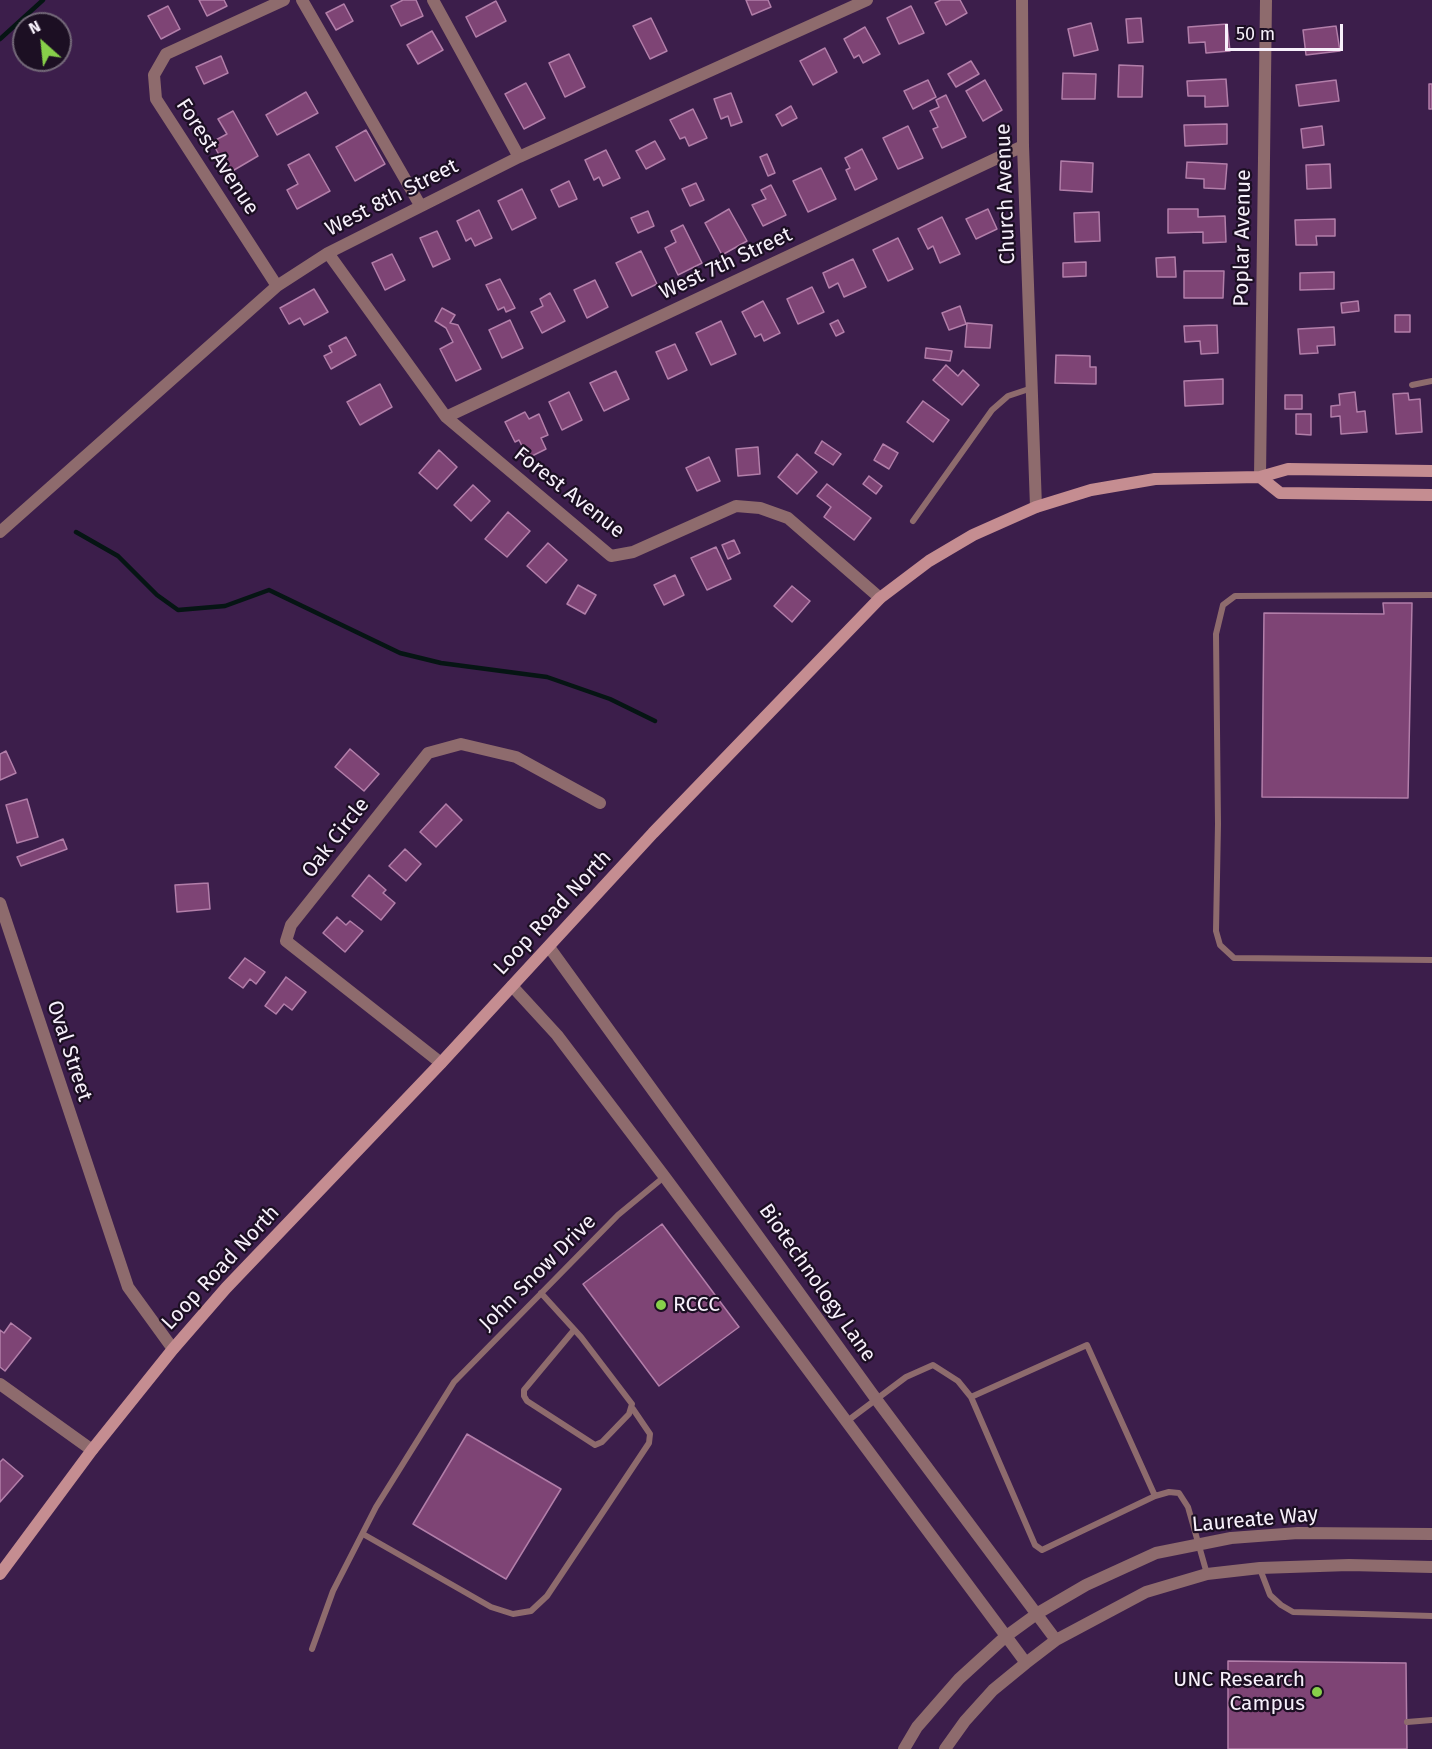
<!DOCTYPE html>
<style>
body{margin:0}
#map{position:relative;width:1432px;height:1749px;overflow:hidden;background:#3c1e4b;font-family:"Fira Sans",sans-serif}
canvas{display:block}
.north{position:absolute;left:12px;top:12px;width:60px;height:60px;box-sizing:border-box;background:#1c0f23;border:2px solid #746979;border-radius:50%;rotate:333deg;font-size:16px;font-weight:700;line-height:24px;text-align:center;color:#f7f0fb}
.north::after{content:'';display:block;margin:auto;width:21px;height:27px;background:#87cf4a;clip-path:polygon(50% 0,100% 100%,50% 72%,0 100%)}
.scale{position:absolute;left:1225px;top:24px;width:118px;height:27px;box-sizing:border-box;border:3px solid #f7f0fb;border-top:0;padding-left:8px;font-size:18px;line-height:21px;white-space:nowrap;color:#f7f0fb;-webkit-text-stroke:4px #1c0f23;paint-order:stroke}
</style>
<div id="map">
<canvas width="1432" height="1749"></canvas>
<div class="north">N</div>
<div class="scale">50 m</div>
</div>
<script>
const context = document.querySelector('canvas').getContext('2d');
context.lineJoin = 'round';
function poly(rows) {
  const path = new Path2D();
  for (const r of rows) {
    path.moveTo(r[0], r[1]);
    for (let i = 2; i < r.length; i += 2) path.lineTo(r[i], r[i + 1]);
  }
  return path;
}
function stroke(path, color, width, dash) {
  context.strokeStyle = color;
  context.lineWidth = width;
  context.lineCap = dash ? 'butt' : 'round';
  context.setLineDash(dash || []);
  context.stroke(path);
}
function paint(path, color) {
  context.fillStyle = color;
  context.fill(path, 'evenodd');
}
function write(font, color, halo, rows, align = 'center') {
  context.font = font + ' "Fira Sans",sans-serif';
  context.lineWidth = 4.5;
  context.setLineDash([]);
  context.textBaseline = 'middle';
  context.strokeStyle = halo;
  context.fillStyle = color;
  for (const [text, x, y, turn = 0] of rows) {
    context.save();
    context.translate(x, y);
    context.rotate((+turn || 0) * Math.PI / 180);
    context.textAlign = isNaN(turn) ? turn : align;
    if (halo) context.strokeText(text, 0, 0);
    context.fillText(text, 0, 0);
    context.restore();
  }
}
const stream = poly([
 [0,39,43,0],
 [76,532,118,556,157,595,178,610,225,606,269,590,400,653,441,663,547,677,610,699,655,721]
]);
const building = poly([
 [199,0,224,0,227,6,207,16,199,0],
 [403,0,416,0,423,16,401,26,391,6,403,0],
 [746,0,768,0,771,7,752,15,746,0],
 [941,0,960,0,967,13,946,25,935,3,941,0],
 [496,1,506,21,476,37,466,17,496,1],
 [344,4,353,21,336,30,326,13,344,4],
 [168,6,180,29,161,39,148,16,168,6],
 [911,6,924,33,899,44,887,18,911,6],
 [651,18,667,51,650,59,633,26,651,18],
 [1141,18,1143,42,1128,43,1126,19,1141,18],
 [1091,23,1098,50,1074,56,1068,29,1091,23],
 [1227,24,1230,51,1206,53,1205,42,1189,43,1188,27,1227,24],
 [1336,26,1340,51,1306,55,1303,30,1336,26],
 [865,27,880,54,863,63,859,55,854,58,844,39,865,27],
 [432,31,443,50,418,64,407,45,432,31],
 [825,48,837,72,813,85,800,61,825,48],
 [569,54,585,87,565,97,549,63,569,54],
 [221,56,228,73,204,84,196,67,221,56],
 [971,61,979,74,956,87,948,74,971,61],
 [1119,65,1143,66,1142,97,1118,97,1119,65],
 [1063,73,1096,74,1095,99,1062,99,1063,73],
 [1226,79,1228,106,1205,107,1205,96,1188,96,1187,81,1226,79],
 [928,80,936,97,913,109,904,91,928,80],
 [985,80,1002,110,983,121,966,91,985,80],
 [1336,80,1339,101,1299,106,1296,85,1336,80],
 [526,83,545,118,524,129,505,94,526,83],
 [1429,84,1432,84,1432,109,1429,109,1429,84],
 [306,92,318,113,277,135,266,115,306,92],
 [731,93,742,122,731,126,728,116,721,119,714,99,731,93],
 [946,95,966,137,942,148,933,129,938,127,930,111,939,107,936,100,946,95],
 [791,106,797,118,782,126,776,115,791,106],
 [693,109,707,138,689,146,685,137,680,139,670,120,693,109],
 [233,111,258,156,229,173,212,142,227,134,218,119,233,111],
 [1227,124,1227,144,1185,146,1184,125,1227,124],
 [908,126,923,158,898,169,883,138,908,126],
 [1322,126,1324,145,1303,148,1301,129,1322,126],
 [366,130,385,164,355,181,336,147,366,130],
 [655,141,665,159,646,169,636,151,655,141],
 [862,149,877,179,855,190,846,170,850,168,845,158,862,149],
 [606,150,620,178,603,186,599,177,594,180,585,160,606,150],
 [309,154,330,191,297,209,287,190,298,184,288,165,309,154],
 [767,154,775,173,768,176,760,157,767,154],
 [1061,161,1093,163,1092,192,1060,190,1061,161],
 [1187,162,1227,164,1225,189,1204,188,1204,179,1186,178,1187,162],
 [1330,164,1331,188,1307,189,1306,165,1330,164],
 [821,168,836,199,808,212,793,181,821,168],
 [569,181,577,199,559,207,551,190,569,181],
 [696,183,704,200,690,206,682,189,696,183],
 [771,185,786,215,763,226,752,205,766,199,761,190,771,185],
 [522,189,536,218,512,230,498,201,522,189],
 [729,209,747,241,722,255,705,223,729,209],
 [988,209,997,229,976,239,966,219,988,209],
 [1168,209,1198,209,1198,217,1225,216,1226,242,1203,243,1203,232,1168,233,1168,209],
 [479,210,492,238,475,246,471,238,466,241,457,221,479,210],
 [648,211,654,226,638,233,631,218,648,211],
 [1099,212,1100,241,1075,242,1074,213,1099,212],
 [942,217,960,254,940,263,933,246,928,249,918,229,942,217],
 [1335,219,1335,236,1316,236,1317,245,1296,245,1295,220,1335,219],
 [683,225,702,263,678,275,665,248,676,242,671,231,683,225],
 [437,231,450,259,433,267,420,238,437,231],
 [898,238,913,269,888,281,873,250,898,238],
 [641,251,657,284,632,296,616,263,641,251],
 [392,254,405,280,385,290,372,263,392,254],
 [1175,257,1176,277,1157,277,1156,258,1175,257],
 [853,259,866,287,844,297,838,283,829,288,823,273,853,259],
 [1086,262,1086,276,1063,277,1063,263,1086,262],
 [1184,271,1224,271,1223,298,1184,298,1184,271],
 [1334,272,1334,289,1300,290,1300,273,1334,272],
 [500,279,515,308,506,312,504,307,498,310,486,285,500,279],
 [595,280,608,307,587,318,574,290,595,280],
 [812,287,824,312,798,324,787,299,812,287],
 [314,289,328,312,304,325,300,318,289,324,280,308,314,289],
 [550,293,565,321,542,333,531,312,543,306,540,299,550,293],
 [763,301,780,333,764,341,761,334,755,337,742,312,763,301],
 [1358,301,1359,311,1342,313,1341,303,1358,301],
 [960,306,966,324,949,330,942,313,960,306],
 [442,308,455,315,450,323,458,325,481,369,456,381,440,349,453,342,446,328,435,321,442,308],
 [1395,315,1410,315,1410,332,1395,332,1395,315],
 [510,320,523,348,502,358,489,330,510,320],
 [838,320,844,332,836,336,830,324,838,320],
 [721,321,736,354,711,365,696,333,721,321],
 [967,323,992,325,990,348,965,347,967,323],
 [1217,325,1218,353,1201,354,1200,341,1185,342,1184,326,1217,325],
 [1334,327,1335,345,1317,346,1318,353,1300,354,1298,329,1334,327],
 [346,337,356,355,331,369,324,356,332,352,329,346,346,337],
 [675,344,687,370,668,379,656,352,675,344],
 [926,348,952,351,950,361,925,358,926,348],
 [1056,355,1090,356,1090,367,1096,367,1096,384,1055,383,1056,355],
 [946,365,958,376,963,370,979,385,962,405,933,380,946,365],
 [616,371,629,399,604,411,590,383,616,371],
 [1223,379,1223,404,1185,406,1184,381,1223,379],
 [380,384,392,407,360,425,347,402,380,384],
 [569,392,582,420,562,430,549,402,569,392],
 [1355,392,1357,412,1365,411,1367,432,1341,434,1340,416,1331,417,1331,406,1340,405,1339,394,1355,392],
 [1408,393,1409,400,1420,399,1422,432,1396,434,1393,394,1408,393],
 [1285,395,1302,395,1302,409,1285,409,1285,395],
 [923,401,949,420,933,442,907,422,923,401],
 [525,412,529,419,539,414,548,435,541,438,546,449,528,458,519,440,515,442,505,422,525,412],
 [1296,414,1311,414,1311,435,1296,434,1296,414],
 [822,441,841,454,833,465,815,453,822,441],
 [883,444,898,453,889,469,874,460,883,444],
 [758,447,760,474,738,476,736,449,758,447],
 [439,450,457,467,437,489,419,473,439,450],
 [797,454,817,472,797,494,778,477,797,454],
 [709,457,720,481,697,491,686,468,709,457],
 [869,476,882,486,876,494,863,484,869,476],
 [827,484,871,518,854,540,824,517,831,507,817,496,827,484],
 [473,485,490,501,471,521,454,505,473,485],
 [508,512,530,531,507,557,485,539,508,512],
 [734,540,740,553,728,559,722,545,734,540],
 [548,543,567,560,546,583,527,566,548,543],
 [716,547,731,579,707,590,691,558,716,547],
 [675,575,684,595,664,605,654,585,675,575],
 [578,585,596,595,585,614,567,604,578,585],
 [792,586,810,601,792,622,774,606,792,586],
 [1383,603,1412,603,1408,798,1262,797,1264,613,1384,614,1383,603],
 [350,749,379,774,364,791,335,767,350,749],
 [6,751,16,773,0,780,0,754,6,751],
 [27,799,38,837,17,843,6,805,27,799],
 [446,804,462,820,436,847,420,832,446,804],
 [63,839,67,849,21,866,17,857,63,839],
 [405,849,421,864,406,881,389,866,405,849],
 [369,875,386,890,383,893,395,903,381,920,352,896,369,875],
 [208,883,210,909,177,912,175,885,208,883],
 [337,917,346,925,350,921,363,931,345,952,323,933,337,917],
 [245,958,265,972,256,984,250,979,243,988,229,978,245,958],
 [286,977,306,992,292,1010,284,1004,276,1014,265,1006,286,977],
 [662,1224,739,1327,659,1386,583,1284,662,1224],
 [11,1323,31,1338,5,1371,0,1367,0,1330,4,1333,11,1323],
 [467,1434,561,1489,506,1579,413,1524,467,1434],
 [3,1459,23,1476,0,1502,0,1462,3,1459],
 [1228,1661,1406,1663,1407,1749,1228,1749,1228,1661]
]);
const service = poly([
 [1412,385,1432,381],
 [913,521,992,410,1008,396,1032,388],
 [1432,595,1235,596,1223,605,1216,634,1218,824,1216,931,1220,945,1234,958,1432,960],
 [541,1293,581,1337,632,1404,629,1414,602,1442,595,1445,527,1401,524,1396,524,1390,574,1330],
 [971,1397,1087,1345,1155,1496],
 [846,1422,906,1377,933,1365,958,1381,971,1397,1035,1545,1042,1550,1155,1496,1169,1492,1179,1493,1188,1507,1207,1574],
 [363,1534,491,1607,513,1614,531,1611,547,1596,649,1443,650,1434,633,1409],
 [1260,1569,1270,1595,1281,1605,1293,1612,1432,1616],
 [312,1649,333,1591,376,1507,454,1382,618,1215,664,1177],
 [1407,1722,1432,1720]
]);
const minor = poly([
 [302,0,420,205],
 [433,0,519,157],
 [1022,0,1023,146,1036,507],
 [328,253,446,417,611,556,633,552,736,506,760,508,788,518,880,598],
 [277,286,156,99,154,75,166,54,284,0],
 [446,417,1023,146],
 [1260,477,1266,0],
 [0,532,277,286,328,253,519,157,867,0],
 [0,903,128,1287,173,1349],
 [441,1063,286,941,291,925,428,753,461,744,516,757,600,803],
 [0,1384,92,1450]
]);
const tertiary = poly([
 [549,947,876,1399,1056,1640],
 [512,986,557,1035,664,1176,1026,1663],
 [904,1749,917,1727,959,1679,1005,1637,1038,1613,1086,1585,1156,1553,1231,1538,1298,1533,1432,1534],
 [945,1749,965,1721,993,1690,1026,1663,1056,1640,1146,1592,1207,1574,1260,1568,1349,1565,1432,1567]
]);
const secondary = poly([
 [1260,477,1280,493,1432,495],
 [0,1574,92,1450,173,1349,226,1288,441,1063,653,833,880,598,929,561,973,535,1036,507,1091,490,1155,479,1260,477,1288,469,1432,471]
]);
const markers = [
 [661,1305,6,"#87cf4a"],
 [1317,1692,6,"#87cf4a"]
];
const streetNames = [
 ["Forest Avenue",217,157,57],
 ["Church Avenue",1006,194,-92],
 ["West 8th Street",392,198,-27],
 ["Poplar Avenue",1243,238,-89],
 ["West 7th Street",726,264,-25],
 ["Forest Avenue",569,493,38],
 ["Oak Circle",336,838,-52],
 ["Loop Road North",553,913,-47],
 ["Oval Street",69,1051,72],
 ["Loop Road North",221,1268,-47],
 ["John Snow Drive",538,1273,-45],
 ["Biotechnology Lane",817,1283,55],
 ["Laureate Way",1255,1520,-5]
];
const poiNames = [
 ["RCCC",673,1305],
 ["UNC Research",1305,1680,"right"],
 ["Campus",1305,1704,"right"]
];
stroke(stream, '#061514', 4.5);
paint(building, '#7e4475');
stroke(building, '#b27ea9', 1.5);
stroke(service, '#8e6b6d', 6);
stroke(minor, '#8e6b6d', 12);
stroke(tertiary, '#8e6b6d', 12);
stroke(secondary, '#c58d91', 12);
for (const [x, y, r, color] of markers) {
  const dot = new Path2D();
  dot.arc(x, y, r, 0, 2 * Math.PI);
  context.fillStyle = color;
  context.fill(dot);
  stroke(dot, '#1c0f23', 2);
}
write('21px', '#f7f0fb', '#1c0f23', streetNames);
write('21px', '#f7f0fb', '#1c0f23', poiNames, 'left');
</script>
